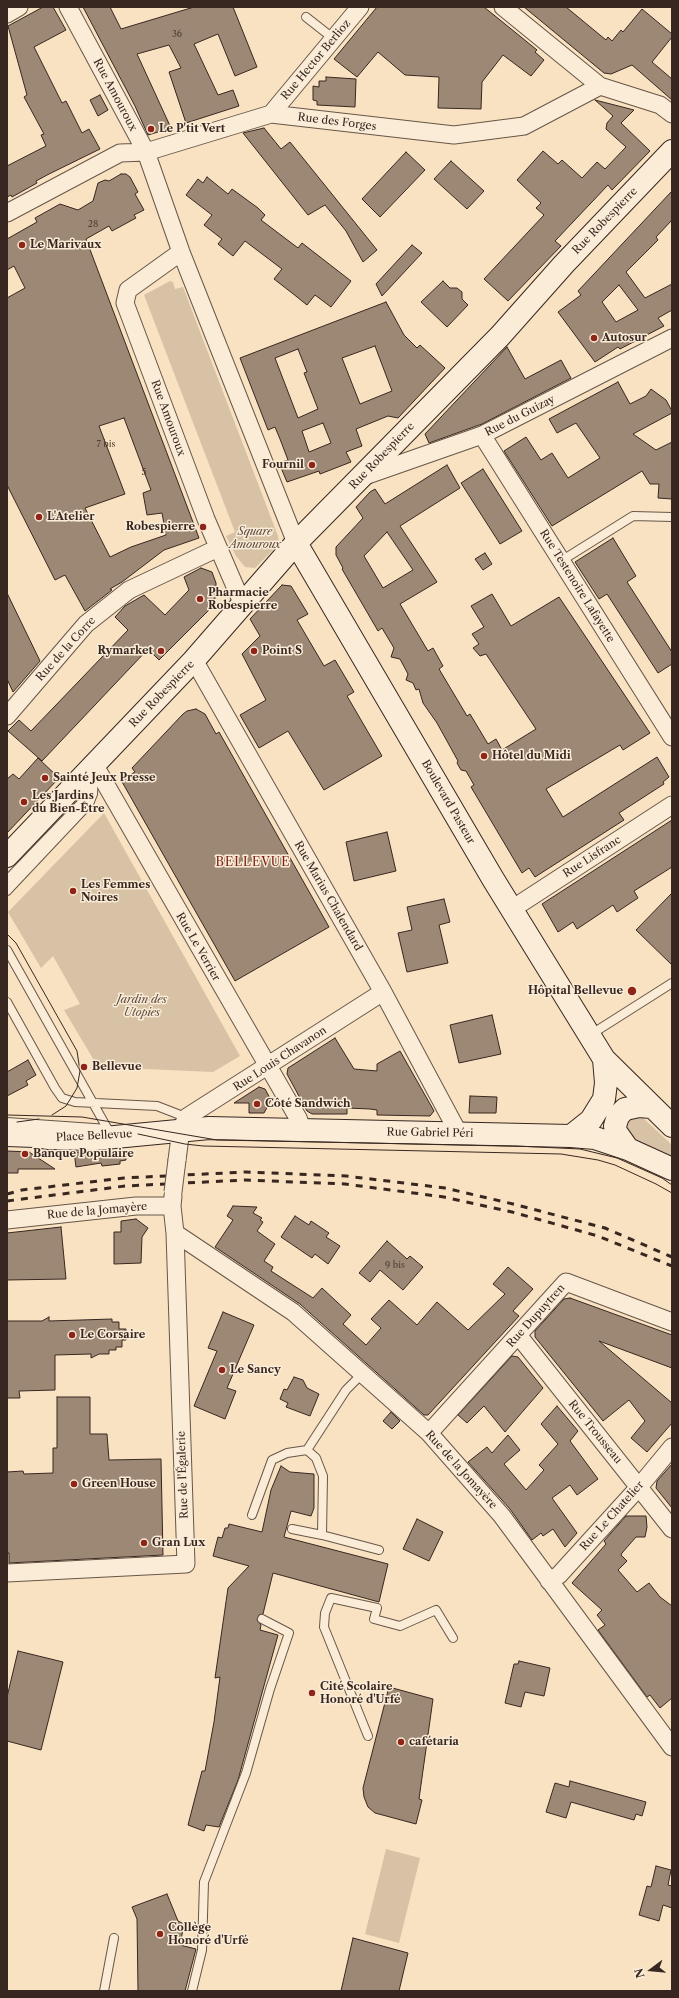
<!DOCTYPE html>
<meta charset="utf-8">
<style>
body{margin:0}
#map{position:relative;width:679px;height:1998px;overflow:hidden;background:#f8e2c2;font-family:"Libre Caslon Text",serif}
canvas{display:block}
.frame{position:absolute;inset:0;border:8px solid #382720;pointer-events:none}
.north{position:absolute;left:631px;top:1950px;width:40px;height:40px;-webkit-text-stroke:3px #faecd7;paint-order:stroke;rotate:254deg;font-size:11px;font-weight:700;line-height:16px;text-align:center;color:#382720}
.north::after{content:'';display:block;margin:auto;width:14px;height:18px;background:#382720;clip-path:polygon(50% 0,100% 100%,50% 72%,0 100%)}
</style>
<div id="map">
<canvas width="679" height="1998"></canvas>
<div class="frame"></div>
<div class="north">N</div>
</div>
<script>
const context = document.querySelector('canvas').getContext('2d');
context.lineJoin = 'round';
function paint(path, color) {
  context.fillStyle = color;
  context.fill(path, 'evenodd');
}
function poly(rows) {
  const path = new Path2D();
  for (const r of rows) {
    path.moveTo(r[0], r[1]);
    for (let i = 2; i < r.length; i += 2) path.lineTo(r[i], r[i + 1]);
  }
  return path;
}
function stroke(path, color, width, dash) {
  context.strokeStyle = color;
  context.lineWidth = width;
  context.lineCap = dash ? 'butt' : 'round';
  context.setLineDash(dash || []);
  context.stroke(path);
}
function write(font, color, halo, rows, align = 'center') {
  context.font = font + ' "Libre Caslon Text",serif';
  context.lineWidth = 3;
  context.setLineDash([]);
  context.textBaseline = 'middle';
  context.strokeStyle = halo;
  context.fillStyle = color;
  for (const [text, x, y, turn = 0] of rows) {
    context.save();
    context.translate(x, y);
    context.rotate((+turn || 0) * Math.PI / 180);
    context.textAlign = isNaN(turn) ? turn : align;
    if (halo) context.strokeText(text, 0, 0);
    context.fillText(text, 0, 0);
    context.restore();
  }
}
const green = poly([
 [170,281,173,282,175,289,183,287,278,536,279,543,276,547,255,568,245,567,236,556,226,536,235,532,144,295],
 [104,813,240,1056,213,1072,98,1067,64,1010,80,1004,53,956,41,968,8,912],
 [640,1115,672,1145,672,1159,628,1139,625,1124,628,1120],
 [386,1849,420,1858,399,1943,365,1934]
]);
const building = poly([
 [43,7,53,7,66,30,34,47,62,103,66,101,82,133,89,129,100,149,49,174,36,181,37,183,12,197,11,195,7,197,7,166,46,146,41,135,44,134,24,97,27,95,8,26,43,7],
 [83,7,110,7,121,29,194,7,233,7,257,67,235,76,218,34,194,44,218,95,233,90,239,106,186,123,169,72,181,68,169,45,137,54,171,128,148,135,135,106,83,7],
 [377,7,484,7,537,50,535,52,544,60,531,76,503,55,482,82,481,109,438,108,439,77,405,75,378,52,357,77,334,59,377,7],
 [524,7,566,7,606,40,608,37,612,41,621,30,623,32,642,9,672,34,672,37,652,62,672,79,672,100,632,65,611,74,604,73,524,7],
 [326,77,356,79,355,107,317,105,317,101,313,100,313,86,319,87,319,81,326,81,326,77],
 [100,95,108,110,98,116,90,100,100,95],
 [595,100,634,110,621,123,650,151,612,190,608,185,555,241,561,246,508,301,484,279,544,215,536,208,541,203,517,180,543,151,558,164,562,160,582,178,597,162,605,169,626,147,606,129,607,123,613,116,595,100],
 [264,128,281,149,290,142,377,250,363,262,346,231,325,205,308,215,243,133,264,128],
 [406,152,425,170,380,217,362,199,406,152],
 [451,161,484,191,467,209,434,179,451,161],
 [121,174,126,174,130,177,138,192,135,194,144,210,134,215,136,218,112,231,109,226,86,239,199,538,164,550,122,582,110,589,112,590,85,611,65,575,55,580,7,485,7,298,25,288,14,266,7,270,7,239,37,222,35,218,60,204,78,210,93,201,98,183,105,180,109,181,121,174],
 [124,418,151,490,143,493,147,515,162,513,166,535,131,547,110,557,85,508,125,494,99,426,124,418],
 [207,177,228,194,232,189,258,208,265,215,261,220,298,248,302,243,351,281,331,307,315,295,307,305,292,293,274,279,282,269,245,241,233,256,218,244,222,239,204,225,212,215,186,195,198,179,203,183,207,177],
 [672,191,672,220,656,237,658,240,626,272,645,298,672,284,672,310,658,318,664,326,620,349,618,347,595,362,558,312,581,295,578,291,672,191],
 [619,285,638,310,616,322,602,302,619,285],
 [412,245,422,253,382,296,376,284,412,245],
 [443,281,450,288,457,288,462,292,462,299,468,305,447,327,421,302,443,281],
 [386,302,404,335,417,348,420,345,445,368,398,418,388,416,356,429,362,446,346,452,351,462,320,474,319,471,287,482,279,463,288,460,280,439,275,427,268,430,240,358,386,302],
 [375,346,392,391,360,404,342,358,375,346],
 [298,349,307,372,304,373,318,409,298,418,275,358,298,349],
 [323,423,331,443,309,452,302,431,323,423],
 [507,347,525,379,561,360,571,378,482,424,429,443,425,434,507,347],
 [618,382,630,404,646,396,651,389,666,400,672,411,672,413,633,434,656,450,672,442,672,499,658,498,659,484,650,484,642,471,552,526,504,451,526,437,541,460,552,453,568,478,600,458,576,423,557,433,549,419,618,382],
 [447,465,460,488,400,526,437,582,400,604,428,651,433,648,443,666,439,669,467,716,470,714,488,744,496,739,502,750,536,729,486,654,480,656,473,648,479,644,472,634,484,627,471,606,492,594,511,626,559,597,650,733,623,750,620,745,546,789,563,817,657,757,669,777,663,782,664,784,619,813,624,820,535,877,529,868,522,873,471,787,474,785,466,771,461,770,457,763,458,761,437,723,423,703,419,689,416,690,413,683,406,680,408,674,400,659,391,657,394,648,382,628,378,631,342,569,343,568,336,555,336,547,363,518,356,507,370,492,375,489,385,504,447,465],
 [387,532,413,570,383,588,364,556,387,532],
 [483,469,522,531,500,544,461,483,483,469],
 [613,538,636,576,627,582,672,652,672,664,658,673,607,594,599,599,575,562,613,538],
 [485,553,492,564,483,570,475,559,485,553],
 [201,568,212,572,216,583,216,596,210,609,159,660,148,649,42,761,8,731,19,720,31,731,128,630,115,617,125,606,144,595,165,615,189,590,184,577,201,568],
 [282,585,291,586,308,614,297,620,324,666,335,660,354,692,347,696,382,756,324,790,288,731,259,748,240,715,266,700,242,654,260,636,250,619,282,585],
 [7,593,40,661,13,692,7,679,7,593],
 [196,709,205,714,216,734,219,732,329,927,235,981,121,780,135,772,132,768,183,714,187,711,196,709],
 [38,758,59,778,7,833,7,779,13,774,19,779,38,758],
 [672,820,672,867,634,891,638,898,617,912,613,905,577,929,573,922,558,932,542,904,672,820],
 [387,832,396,871,354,881,346,842,387,832],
 [672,893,672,965,636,930,672,893],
 [444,899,450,922,439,925,448,963,407,972,398,933,412,930,407,907,444,899],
 [492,1015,501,1054,459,1063,450,1025,492,1015],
 [335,1038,354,1069,377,1071,377,1064,400,1051,434,1111,430,1116,377,1115,377,1110,370,1109,347,1108,347,1114,312,1114,307,1111,287,1074,288,1068,335,1038],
 [28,1060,36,1075,26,1081,28,1085,7,1096,7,1072,28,1060],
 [259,1087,265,1089,271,1100,264,1113,249,1113,249,1103,234,1103,259,1087],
 [470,1096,497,1097,496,1113,469,1113,470,1096],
 [7,1151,29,1152,55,1169,18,1169,18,1173,7,1173,7,1151],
 [74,1152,126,1153,126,1160,120,1161,120,1164,102,1166,101,1163,76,1167,74,1152],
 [233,1206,257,1207,253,1213,262,1218,260,1220,263,1222,257,1231,275,1244,264,1261,273,1267,271,1271,313,1298,322,1288,351,1315,343,1324,366,1345,381,1328,371,1319,389,1300,417,1325,437,1302,468,1330,505,1294,493,1284,508,1267,533,1289,513,1311,519,1316,428,1415,424,1415,300,1304,215,1247,233,1220,227,1216,233,1206],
 [295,1216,309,1225,311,1221,329,1233,326,1237,340,1246,328,1264,315,1254,312,1258,281,1237,295,1216],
 [136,1219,148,1228,142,1237,141,1263,114,1264,114,1232,121,1232,121,1221,136,1219],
 [61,1227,66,1279,7,1280,7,1233,61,1227],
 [387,1241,407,1259,410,1256,423,1267,403,1290,380,1270,370,1282,359,1273,387,1241],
 [570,1298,672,1335,672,1368,599,1341,672,1403,672,1423,647,1452,631,1438,645,1421,629,1400,603,1421,535,1337,535,1331,564,1299,570,1298],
 [223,1312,254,1325,227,1388,236,1391,225,1419,194,1406,217,1351,208,1348,223,1312],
 [49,1317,49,1321,112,1319,112,1322,119,1322,119,1329,126,1329,126,1340,122,1340,122,1347,116,1347,116,1350,109,1350,109,1354,99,1354,91,1358,91,1354,55,1355,55,1390,19,1391,20,1398,7,1398,7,1321,42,1321,49,1317],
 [512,1356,518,1357,543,1388,505,1432,484,1406,467,1423,458,1415,512,1356],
 [294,1377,303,1380,307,1388,319,1394,310,1416,286,1407,288,1403,280,1399,284,1389,287,1390,294,1377],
 [57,1397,90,1397,90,1434,107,1434,109,1460,161,1459,163,1555,9,1563,9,1553,7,1553,7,1472,23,1471,24,1474,53,1473,53,1448,57,1448,57,1397],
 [557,1406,578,1431,570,1441,598,1479,577,1495,570,1485,552,1498,577,1533,565,1547,553,1529,543,1536,541,1533,532,1540,510,1509,468,1462,487,1447,492,1453,508,1435,520,1450,504,1464,526,1490,544,1470,539,1465,558,1444,541,1424,557,1406],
 [391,1412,400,1421,392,1429,383,1421,391,1412],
 [672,1464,672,1508,656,1488,657,1481,672,1464],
 [281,1466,290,1472,314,1474,314,1508,311,1516,291,1511,284,1537,388,1564,379,1602,273,1573,263,1614,259,1615,257,1620,261,1625,260,1630,278,1635,238,1780,219,1827,206,1825,204,1831,188,1825,202,1771,205,1771,214,1722,220,1677,215,1678,228,1588,249,1566,213,1556,218,1537,222,1538,225,1528,228,1528,229,1524,262,1532,271,1490,281,1466],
 [626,1516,646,1516,647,1527,645,1537,636,1537,622,1553,621,1555,627,1561,618,1570,637,1592,649,1583,660,1597,672,1606,672,1698,660,1708,650,1695,647,1697,598,1630,605,1625,597,1615,602,1610,572,1583,606,1544,604,1541,626,1516],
 [417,1519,443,1532,429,1561,403,1549,417,1519],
 [18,1651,63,1662,41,1750,7,1741,7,1697,18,1651],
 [519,1661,550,1668,544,1696,525,1692,521,1707,505,1703,514,1664,518,1664,519,1661],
 [389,1687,433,1699,419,1799,422,1800,416,1824,375,1813,368,1807,364,1797,363,1788,389,1687],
 [570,1781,646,1802,642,1816,636,1814,634,1820,571,1802,566,1818,546,1812,555,1783,569,1787,570,1781],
 [656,1866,671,1870,668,1885,672,1886,672,1908,663,1905,659,1921,639,1915,647,1886,651,1887,656,1866],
 [167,1894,178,1921,184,1924,180,1945,196,1949,185,1991,138,1991,137,1919,132,1907,167,1894],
 [353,1938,408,1953,399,1991,341,1991,353,1938]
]);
const lane = poly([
 [306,17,334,39],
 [561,561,633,516,672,517],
 [7,880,85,799,90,786],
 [7,891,89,804,93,794,94,770],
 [7,950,111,1135],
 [7,1002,55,1088,62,1098,75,1102,157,1106,188,1118],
 [590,1035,672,983],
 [7,1122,108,1129],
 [307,1450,316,1458,323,1476,322,1535,379,1550],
 [252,1515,272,1460,287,1453,307,1450,346,1390,363,1373],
 [292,1529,322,1535],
 [368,1736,324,1627,325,1613,331,1598,377,1608,374,1619,400,1626,436,1610,453,1638],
 [104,1991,114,1938],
 [192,1991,202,1950,204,1882,246,1773,270,1689,289,1633,262,1619]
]);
const street = poly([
 [68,7,146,152,181,252,296,543],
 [503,7,600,86],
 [7,14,19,7],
 [271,114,360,7],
 [7,213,120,153,146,152,271,114,454,135,524,126,600,86,660,105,672,114],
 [181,252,128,290,125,303,206,519,243,605],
 [482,435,672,737],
 [362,477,482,435,672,338],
 [194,660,383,992,459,1134],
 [7,716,86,624,129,590,218,548],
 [94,764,298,1118,300,1123,300,1130],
 [512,909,672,805],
 [177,1160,181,1129,187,1117,383,992],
 [7,1220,136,1206,172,1206,173,1196],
 [175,1233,293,1312,429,1433,502,1516,672,1747],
 [518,1335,672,1529],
 [429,1433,566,1282,672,1322],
 [7,1573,186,1564,175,1233,172,1206],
 [549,1581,559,1575,639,1487,672,1447]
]);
const secondary = poly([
 [296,543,493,879,604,1059,672,1126],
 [7,856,194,660,296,543,500,336,564,264,672,151],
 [7,1135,35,1136,49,1138,94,1139,209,1128,571,1136,595,1138,628,1149,672,1169],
 [571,1136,591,1120,604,1099,606,1083,604,1059],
 [628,1149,616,1132,615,1126,618,1116,625,1109,639,1106,651,1107]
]);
const tram = poly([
 [7,934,16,943,77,1051,80,1071,77,1088,66,1106,52,1115],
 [7,1115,82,1117,217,1140,517,1146,580,1149,617,1158,662,1178,672,1185],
 [17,1122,39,1119],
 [138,1134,185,1144,203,1146,561,1154,598,1160,615,1165,656,1184,672,1193]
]);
const rail = poly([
 [7,1194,22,1190,124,1178,246,1172,346,1176,445,1188,513,1204,605,1228,672,1257],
 [7,1201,125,1186,245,1180,345,1184,444,1197,512,1212,598,1236,672,1266]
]);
const streetBridge = poly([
 [173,1192,177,1160]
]);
const markers = [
 [151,129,4,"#8f2418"],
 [22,245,4,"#8f2418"],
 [594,338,4,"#8f2418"],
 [312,465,4,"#8f2418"],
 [39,517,4,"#8f2418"],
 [203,527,4,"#8f2418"],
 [200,599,4,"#8f2418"],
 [161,651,4,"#8f2418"],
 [254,651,4,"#8f2418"],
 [484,756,4,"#8f2418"],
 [45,778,4,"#8f2418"],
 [24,802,4,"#8f2418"],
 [73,891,4,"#8f2418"],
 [632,991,5,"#8f2418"],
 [84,1067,4,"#8f2418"],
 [257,1104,4,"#8f2418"],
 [25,1154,4,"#8f2418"],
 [72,1335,4,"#8f2418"],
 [222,1370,4,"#8f2418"],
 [74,1484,4,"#8f2418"],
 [144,1543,4,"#8f2418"],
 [312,1693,4,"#8f2418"],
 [401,1742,4,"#8f2418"],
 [160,1934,4,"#8f2418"]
];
const numberNames = [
 ["36",177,34],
 ["28",93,224],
 ["7 bis",106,444],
 ["5",144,472],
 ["9 bis",395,1265]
];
const streetNames = [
 ["Rue Hector Berlioz",316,60,-50],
 ["Rue Amouroux",115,95,62],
 ["Rue des Forges",337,122,7],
 ["Rue Robespierre",605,221,-46],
 ["Rue du Guizay",520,416,-27],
 ["Rue Amouroux",168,418,70],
 ["Rue Robespierre",382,456,-46],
 ["Rue Testenoire Lafayette",577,586,58],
 ["Rue de la Corre",66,649,-48],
 ["Rue Robespierre",162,694,-46],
 ["Boulevard Pasteur",448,802,60],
 ["Rue Lisfranc",592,857,-33],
 ["Rue Marius Chalendard",328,896,60],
 ["Rue Le Verrier",198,947,60],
 ["Rue Louis Chavanon",280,1059,-33],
 ["Rue Gabriel Péri",430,1133,1],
 ["Place Bellevue",94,1136,-3],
 ["Rue de la Jomayère",97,1211,-5],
 ["Rue Dupuytren",536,1316,-48],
 ["Rue Trousseau",595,1432,51],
 ["Rue de la Jomayère",461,1470,48],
 ["Rue de l'Égalerie",183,1475,-92],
 ["Rue Le Chatelier",612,1516,-48]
];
const poiNames = [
 ["Le P'tit Vert",159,129],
 ["Le Marivaux",30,245],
 ["Autosur",602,338],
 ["Fournil",304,465,"right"],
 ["L'Atelier",47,517],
 ["Robespierre",195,527,"right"],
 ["Pharmacie",208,593],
 ["Robespierre",208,606],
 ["Rymarket",153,651,"right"],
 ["Point S",262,651],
 ["Hôtel du Midi",492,756],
 ["Sainté Jeux Presse",53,778],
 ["Les Jardins",32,796],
 ["du Bien-Être",32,809],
 ["Les Femmes",81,885],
 ["Noires",81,898],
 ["Hôpital Bellevue",623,991,"right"],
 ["Bellevue",92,1067],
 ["Côté Sandwich",265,1104],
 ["Banque Populaire",33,1154],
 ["Le Corsaire",80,1335],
 ["Le Sancy",230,1370],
 ["Green House",82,1484],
 ["Gran Lux",152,1543],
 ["Cité Scolaire",320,1687],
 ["Honoré d'Urfé",320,1700],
 ["cafétaria",409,1742],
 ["Collège",168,1928],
 ["Honoré d'Urfé",168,1941]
];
const parkNames = [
 ["Square",255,532],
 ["Amouroux",255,545],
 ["Jardin des",142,1000],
 ["Utopies",142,1013]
];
const neighbourhoodNames = [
 ["BELLEVUE",253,863]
];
paint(green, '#d7c2a6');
paint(building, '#9c8874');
stroke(building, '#382720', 1);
stroke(lane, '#685648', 10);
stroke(street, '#685648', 19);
stroke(secondary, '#382720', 24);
stroke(lane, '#faecd7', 8);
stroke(street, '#faecd7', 17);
stroke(secondary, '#faecd7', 22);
stroke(tram, '#382720', 1);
stroke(rail, '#382720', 3, [7, 7]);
stroke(streetBridge, '#685648', 19, []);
stroke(streetBridge, '#faecd7', 17);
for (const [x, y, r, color] of markers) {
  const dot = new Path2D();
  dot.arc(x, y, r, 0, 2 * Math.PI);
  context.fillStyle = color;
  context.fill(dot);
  stroke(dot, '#faecd7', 1.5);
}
write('9px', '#513f35', null, numberNames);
write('11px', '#382720', '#faecd7', streetNames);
write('bold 11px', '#382720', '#faecd7', poiNames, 'left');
write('italic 11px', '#604e42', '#faecd7', parkNames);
context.letterSpacing = '1px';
write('12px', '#7a1f14', '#faecd7', neighbourhoodNames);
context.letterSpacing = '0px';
</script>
